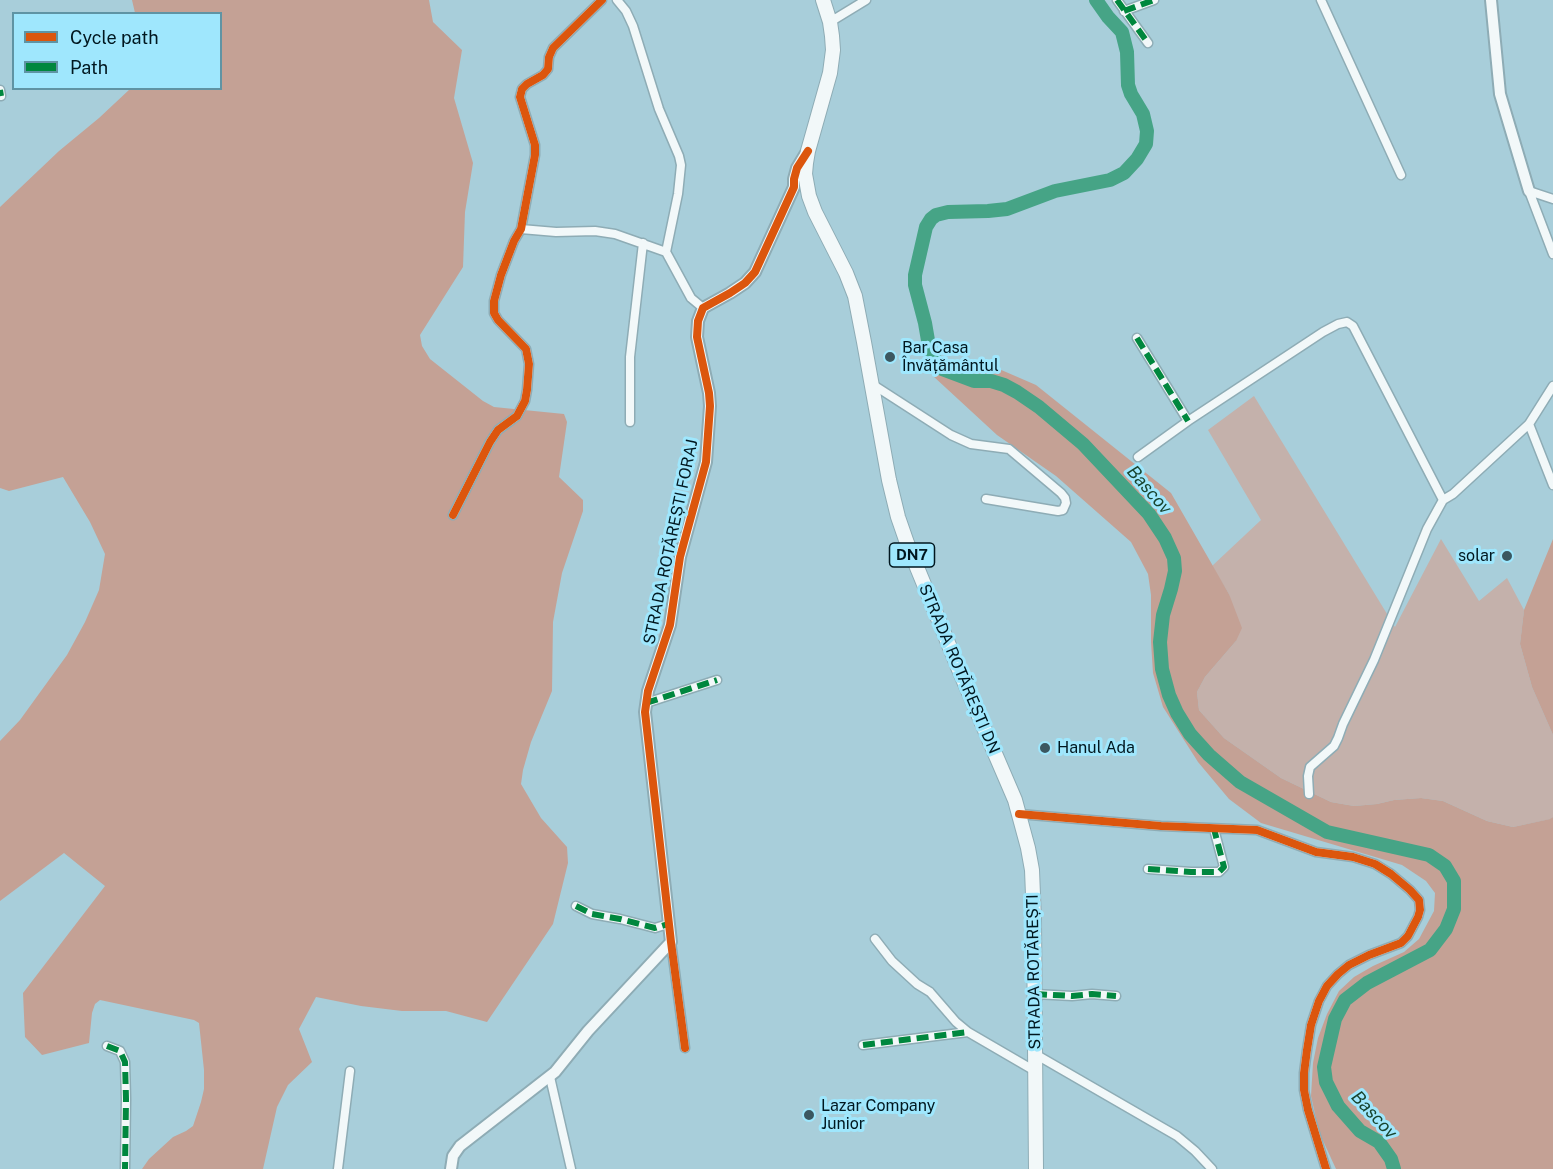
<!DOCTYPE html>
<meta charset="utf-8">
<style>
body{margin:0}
#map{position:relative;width:1553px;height:1169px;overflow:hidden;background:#a8ceda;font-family:"Public Sans",sans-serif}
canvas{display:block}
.legend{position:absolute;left:12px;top:12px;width:210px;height:78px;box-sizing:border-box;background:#9fe7fd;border:2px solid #5f94a4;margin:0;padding:8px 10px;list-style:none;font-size:18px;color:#00171f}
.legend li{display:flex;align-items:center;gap:12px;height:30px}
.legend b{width:30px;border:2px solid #5f94a4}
</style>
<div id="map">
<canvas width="1553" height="1169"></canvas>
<ul class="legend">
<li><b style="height:8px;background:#dc560d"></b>Cycle path</li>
<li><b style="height:8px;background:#00873e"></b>Path</li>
</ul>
</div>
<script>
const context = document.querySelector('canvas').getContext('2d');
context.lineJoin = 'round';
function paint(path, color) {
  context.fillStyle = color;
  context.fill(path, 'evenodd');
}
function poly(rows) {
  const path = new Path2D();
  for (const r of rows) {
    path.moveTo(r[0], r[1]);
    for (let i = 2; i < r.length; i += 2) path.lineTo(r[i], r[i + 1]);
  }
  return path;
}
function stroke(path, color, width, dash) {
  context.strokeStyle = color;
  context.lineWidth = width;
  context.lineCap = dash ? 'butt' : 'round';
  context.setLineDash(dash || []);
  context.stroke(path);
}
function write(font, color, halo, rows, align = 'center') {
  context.font = font + ' "Public Sans",sans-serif';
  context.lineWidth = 6;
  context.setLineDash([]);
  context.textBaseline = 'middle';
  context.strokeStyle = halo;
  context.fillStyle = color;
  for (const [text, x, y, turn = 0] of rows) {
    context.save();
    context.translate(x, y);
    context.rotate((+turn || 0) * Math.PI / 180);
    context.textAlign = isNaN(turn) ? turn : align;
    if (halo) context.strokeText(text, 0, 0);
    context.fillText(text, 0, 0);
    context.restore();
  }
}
const green = poly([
 [1254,396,1395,627,1441,539,1479,601,1507,578,1524,610,1520,644,1532,687,1553,735,1553,817,1551,819,1513,827,1487,821,1443,801,1421,798,1394,800,1377,804,1354,806,1331,802,1281,778,1224,738,1199,710,1197,692,1205,677,1236,641,1229,594,1212,566,1261,520,1208,430]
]);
const forest = poly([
 [132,0,429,0,433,22,462,50,454,98,473,163,465,212,463,267,420,335,422,346,430,359,483,401,494,407,564,414,567,422,559,477,583,500,583,511,562,573,553,622,552,691,531,742,523,770,521,784,541,818,567,847,568,863,553,924,487,1022,446,1011,402,1011,361,1006,316,997,299,1029,312,1062,288,1085,277,1107,263,1169,142,1169,149,1159,173,1137,186,1131,193,1126,201,1102,204,1089,204,1070,199,1023,194,1020,100,1000,95,1004,92,1013,89,1043,42,1055,25,1037,23,993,105,886,64,853,0,901,0,741,20,720,67,655,85,622,99,590,105,554,90,522,63,477,9,491,0,488,0,207,59,151,99,118,130,89,220,88,220,14,135,13],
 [944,359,999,369,1036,385,1171,493,1229,594,1242,628,1236,641,1205,677,1197,692,1199,710,1224,738,1281,778,1331,802,1354,806,1377,804,1394,800,1421,798,1443,801,1487,821,1513,827,1550,819,1553,817,1553,1169,1336,1169,1319,1132,1311,1096,1313,1063,1318,1038,1327,1014,1339,991,1354,977,1373,966,1404,952,1419,939,1434,911,1435,893,1426,881,1402,865,1261,823,1229,799,1198,762,1163,707,1153,673,1151,642,1151,595,1148,574,1131,542,1056,476,997,435,933,376],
 [1553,539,1553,735,1532,687,1520,644,1524,610]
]);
const river = poly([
 [1096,0,1108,17,1122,32,1127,52,1128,85,1131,94,1143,114,1147,131,1146,144,1137,159,1124,173,1110,180,1055,191,1007,209,988,211,948,212,936,215,931,219,926,227,915,275,915,285,925,323,930,352,942,369,974,381,991,381,1004,385,1017,392,1039,407,1083,444,1149,514,1165,538,1174,558,1175,571,1171,589,1163,615,1160,642,1162,669,1169,695,1177,713,1190,734,1209,755,1240,782,1327,832,1429,855,1445,866,1454,881,1454,909,1446,929,1430,950,1367,983,1345,1000,1335,1019,1324,1067,1326,1082,1338,1106,1360,1131,1379,1142,1391,1159,1394,1169]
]);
const minor = poly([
 [617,0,626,11,633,26,659,109,679,156,681,165,678,194,666,252,691,298,703,308],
 [1117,0,1148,43],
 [1321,0,1401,175],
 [1124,11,1154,0],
 [830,22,866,0],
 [0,90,1,96],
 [1529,191,1553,254],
 [1529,191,1553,199],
 [521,229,556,232,595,231,615,234,666,252],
 [1137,338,1188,421],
 [872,384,951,435,971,444,1009,449,1061,493,1065,498,1066,503,1063,510,1058,511,986,499],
 [630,422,630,357,643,243],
 [1529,424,1553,485],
 [1138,457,1188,421,1323,332,1338,324,1347,322,1353,326,1443,500],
 [1443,500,1453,494,1529,424,1553,386],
 [453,515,490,442,498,430,517,416,525,401,527,390,529,364,526,349,498,320,494,313,494,301,501,275,514,241,521,229,535,155,535,145,520,97,522,89,527,84,543,75,548,69,549,57,553,48,602,0],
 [646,703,717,680],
 [1309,794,1308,776,1310,767,1334,746,1338,738,1343,724,1374,660,1427,529,1443,500],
 [1019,814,1161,826,1257,830,1316,852,1353,857,1375,864,1391,874,1410,890,1419,900,1420,910,1418,917,1408,936,1401,943,1369,955,1349,965,1338,974,1327,986,1319,1001,1311,1025,1307,1050,1304,1073,1304,1090,1308,1110,1326,1169],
 [1148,869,1191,872,1219,872,1224,867,1214,829],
 [576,906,592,914,620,919,655,928,668,924],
 [875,939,892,961,917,984,930,992,956,1022,968,1032,1035,1071],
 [671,942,685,1048],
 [1035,994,1072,996,1092,994,1116,996],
 [863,1045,968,1032],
 [107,1046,120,1051,125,1062,126,1099,125,1169],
 [1035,1054,1177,1136,1195,1151,1212,1169],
 [550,1077,571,1169],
 [338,1169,350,1071]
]);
const tertiary = poly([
 [1491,0,1500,94,1529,191],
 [451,1169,453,1156,460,1146,555,1072,588,1031,671,942,645,712,648,691,670,625,680,557,706,462,710,406,709,393,697,337,698,321,703,308,730,293,745,283,755,272,794,187,794,179,797,168,806,153]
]);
const trunk = poly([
 [823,0,830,22,832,36,833,50,830,73,808,151,806,163,805,174,809,196,815,212,846,273,855,296,864,342,889,480,898,517,907,543,960,672,1015,800,1028,848,1032,870,1034,920,1036,1169]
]);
const quiet = poly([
 [1117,0,1148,43],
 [1124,11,1154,0],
 [0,90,1,96],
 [1137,338,1188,421],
 [646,703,717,680],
 [1148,869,1191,872,1219,872,1224,867,1214,829],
 [576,906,592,914,620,919,655,928,668,924],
 [1035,994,1072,996,1092,994,1116,996],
 [863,1045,968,1032],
 [107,1046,120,1051,125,1062,126,1099,125,1169]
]);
const cycleway = poly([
 [453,515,490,442,498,430,517,416,525,401,527,390,529,364,526,349,498,320,494,313,494,301,501,275,514,241,521,229,535,155,535,145,520,97,522,89,527,84,543,75,548,69,549,57,553,48,602,0],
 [1019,814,1161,826,1257,830,1316,852,1353,857,1375,864,1391,874,1410,890,1419,900,1420,910,1418,917,1408,936,1401,943,1369,955,1349,965,1338,974,1327,986,1319,1001,1311,1025,1307,1050,1304,1073,1304,1090,1308,1110,1326,1169],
 [685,1048,671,942,645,712,648,691,670,625,680,557,706,462,710,406,709,393,697,337,698,321,703,308,730,293,745,283,755,272,794,187,794,179,797,168,808,151]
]);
const markers = [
 [890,357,6,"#3b5760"],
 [1507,556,6,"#3b5760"],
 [1045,748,6,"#3b5760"],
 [809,1115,6,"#3b5760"]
];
const shields = [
 [912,555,45]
];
const shieldNames = [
 ["DN7",912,555]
];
const poiNames = [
 ["Bar Casa",902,348],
 ["Învățământul",902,366],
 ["solar",1495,556,"right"],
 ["Hanul Ada",1057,748],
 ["Lazar Company",821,1106],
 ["Junior",821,1124]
];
const streetNames = [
 ["STRADA ROTĂREȘTI FORAJ",671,542,-78],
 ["STRADA ROTĂREȘTI DN",959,669,67],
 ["STRADA ROTĂREȘTI",1034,972,-91]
];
const waterNames = [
 ["Bascov",1149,490,49],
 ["Bascov",1374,1115,47]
];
paint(green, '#c4b1ab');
paint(forest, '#c4a195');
stroke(river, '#46a486', 14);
stroke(minor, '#8eacb5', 11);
stroke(tertiary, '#8eacb5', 14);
stroke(trunk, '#8eacb5', 16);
stroke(minor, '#f2f8f9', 8);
stroke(tertiary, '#f2f8f9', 10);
stroke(trunk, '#f2f8f9', 14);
stroke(quiet, '#00873e', 6, [12, 6]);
stroke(cycleway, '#dc560d', 8);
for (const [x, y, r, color] of markers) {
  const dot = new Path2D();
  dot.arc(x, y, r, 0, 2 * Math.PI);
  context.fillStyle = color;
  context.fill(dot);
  stroke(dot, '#9fe7fd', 2);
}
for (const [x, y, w] of shields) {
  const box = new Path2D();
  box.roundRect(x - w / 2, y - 12, w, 24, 4.5);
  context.fillStyle = '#9fe7fd';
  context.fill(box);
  stroke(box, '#00171f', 1.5);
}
write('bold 15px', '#00171f', null, shieldNames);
write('16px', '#00171f', '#9fe7fd', poiNames, 'left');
write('16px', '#00171f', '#9fe7fd', streetNames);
write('italic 18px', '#18442f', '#9fe7fd', waterNames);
</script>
